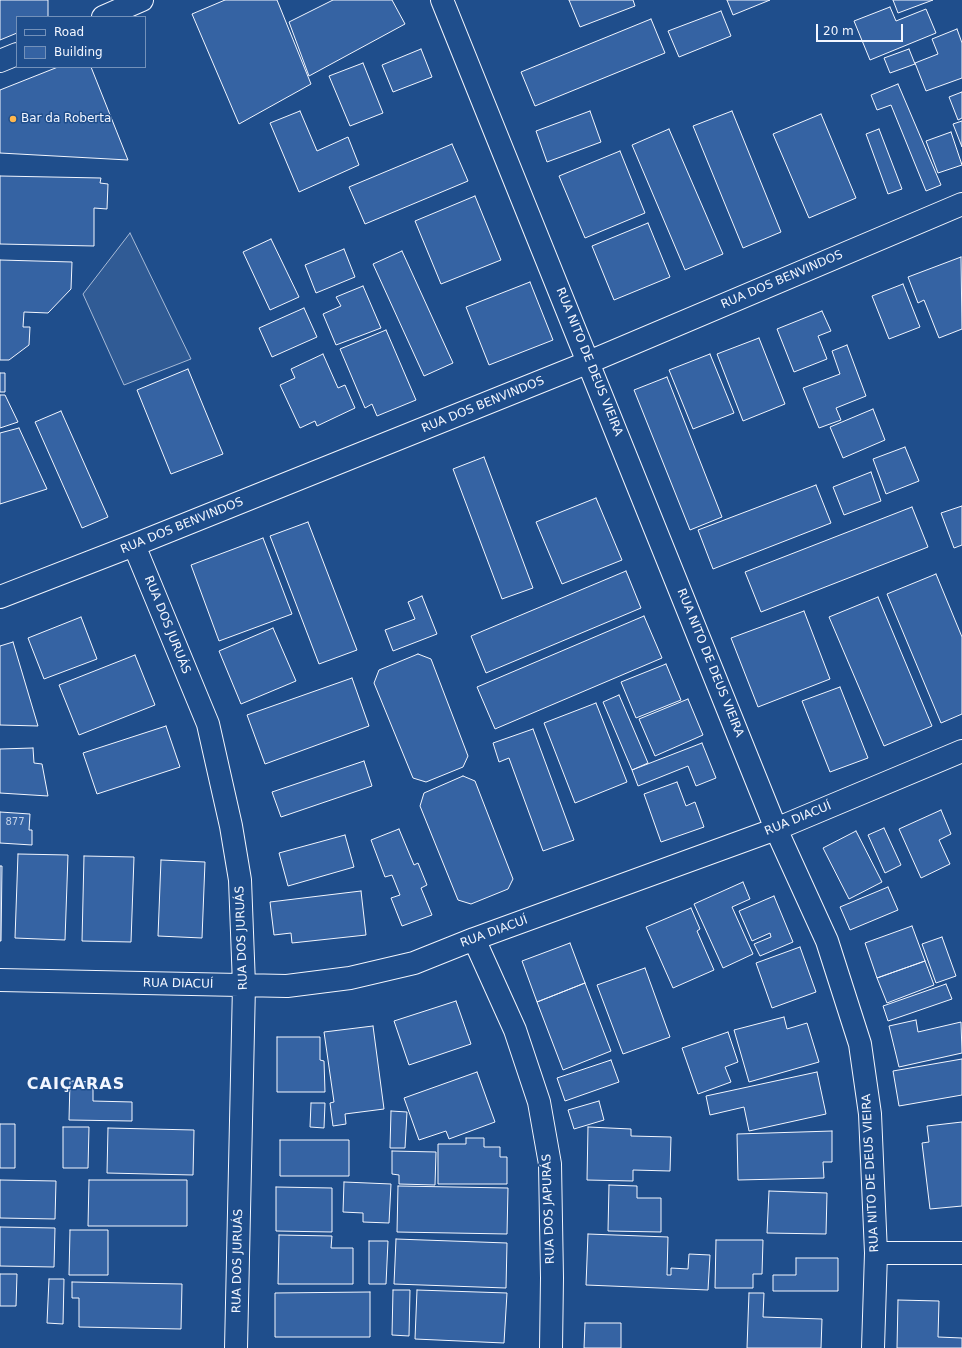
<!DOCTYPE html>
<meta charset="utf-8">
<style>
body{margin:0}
#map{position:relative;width:962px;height:1348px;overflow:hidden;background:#1f4e8c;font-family:"DejaVu Sans",sans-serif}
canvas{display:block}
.legend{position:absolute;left:16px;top:16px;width:130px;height:52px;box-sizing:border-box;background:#1f4e8c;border:1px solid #7391ba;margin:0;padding:5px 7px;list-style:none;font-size:12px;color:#f2f6ff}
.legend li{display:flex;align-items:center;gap:8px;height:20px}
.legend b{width:20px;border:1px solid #7391ba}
.scale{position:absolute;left:816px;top:24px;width:87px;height:18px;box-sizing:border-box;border:2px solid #f2f6ff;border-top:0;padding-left:5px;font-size:12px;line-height:14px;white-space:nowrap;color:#f2f6ff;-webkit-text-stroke:3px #1f4e8c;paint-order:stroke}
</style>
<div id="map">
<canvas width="962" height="1348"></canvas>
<ul class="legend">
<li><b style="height:5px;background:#1f4e8c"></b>Road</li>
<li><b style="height:11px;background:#3563a3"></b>Building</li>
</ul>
<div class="scale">20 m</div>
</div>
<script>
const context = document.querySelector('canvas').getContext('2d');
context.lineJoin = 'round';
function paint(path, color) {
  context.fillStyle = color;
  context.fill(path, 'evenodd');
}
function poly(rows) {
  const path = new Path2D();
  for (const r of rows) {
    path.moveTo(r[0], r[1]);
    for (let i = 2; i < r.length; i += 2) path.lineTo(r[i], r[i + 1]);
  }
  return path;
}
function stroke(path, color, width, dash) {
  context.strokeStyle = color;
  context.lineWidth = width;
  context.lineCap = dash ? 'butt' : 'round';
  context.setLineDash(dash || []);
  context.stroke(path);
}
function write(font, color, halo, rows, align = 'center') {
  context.font = font + ' "DejaVu Sans",sans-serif';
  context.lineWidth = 3;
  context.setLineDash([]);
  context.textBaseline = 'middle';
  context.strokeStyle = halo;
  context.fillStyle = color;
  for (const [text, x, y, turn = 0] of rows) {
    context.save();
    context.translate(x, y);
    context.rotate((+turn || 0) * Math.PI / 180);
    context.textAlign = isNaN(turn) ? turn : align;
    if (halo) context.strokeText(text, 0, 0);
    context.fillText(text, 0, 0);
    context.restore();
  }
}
const built = poly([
 [130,233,191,359,124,385,83,294,130,233]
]);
const building = poly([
 [0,0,48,0,48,17,17,17,17,33,0,40,0,0],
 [225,0,277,0,311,84,239,124,192,14,225,0],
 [333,0,392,0,405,24,309,76,289,22,333,0],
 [569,0,633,0,635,6,580,27,569,0],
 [727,0,770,0,733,15,727,0],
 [893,0,933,0,898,13,893,0],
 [890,7,896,21,926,9,936,33,870,60,854,21,890,7],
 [721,11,731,36,679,57,668,31,721,11],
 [651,19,665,53,535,106,521,72,651,19],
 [957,29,962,43,962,78,926,91,915,63,938,54,932,39,957,29],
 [421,49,432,77,393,92,382,65,421,49],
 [909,49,915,64,890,73,884,58,909,49],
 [363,63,383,113,350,126,329,76,363,63],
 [58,67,91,67,128,160,0,153,0,90,58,67],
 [898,84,941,185,926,191,891,105,877,110,871,95,898,84],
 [962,92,962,118,958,120,949,97,962,92],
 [300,111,317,151,348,137,359,165,299,192,270,123,300,111],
 [590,111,601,142,547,162,536,131,590,111],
 [732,111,781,232,743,248,693,126,732,111],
 [821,114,856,198,809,218,773,134,821,114],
 [962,121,962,147,953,124,962,121],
 [669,129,723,254,685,270,632,145,669,129],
 [879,129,902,189,888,194,866,134,879,129],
 [951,132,962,165,938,173,926,141,951,132],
 [452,144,468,181,365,224,349,187,452,144],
 [620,151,645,213,585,238,559,176,620,151],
 [0,176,101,178,100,183,108,184,107,209,94,208,94,246,0,244,0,176],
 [475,196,501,260,441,284,415,221,475,196],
 [648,223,670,277,614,300,592,246,648,223],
 [271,239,299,297,270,310,243,252,271,239],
 [344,249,355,277,316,293,305,265,344,249],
 [402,251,453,363,424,376,373,264,402,251],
 [961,257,962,329,939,338,924,300,918,303,908,277,961,257],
 [0,260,72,262,71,289,48,313,24,312,23,327,30,327,29,345,9,360,0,360,0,260],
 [530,282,553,340,489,365,466,307,530,282],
 [903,284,920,327,889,339,872,296,903,284],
 [363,286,381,328,336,345,323,314,341,306,336,297,363,286],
 [304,308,317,337,272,357,259,328,304,308],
 [822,311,831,331,818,336,827,359,794,372,777,329,822,311],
 [386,330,416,400,377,416,372,404,365,408,340,349,386,330],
 [759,338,785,404,743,421,717,354,759,338],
 [847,345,866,396,836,408,841,420,819,428,803,388,840,374,832,351,847,345],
 [323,354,338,388,345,385,355,408,317,426,315,421,300,428,280,385,295,378,291,369,323,354],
 [710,354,734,413,693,429,669,370,710,354],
 [188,369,223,454,171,474,137,390,188,369],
 [0,373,5,373,5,392,0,392,0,373],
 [667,377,722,517,690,530,634,390,667,377],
 [0,395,5,395,18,422,0,428,0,395],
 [873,409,885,440,843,458,830,427,873,409],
 [61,411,108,517,82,528,35,422,61,411],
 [19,428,47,489,0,504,0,433,19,428],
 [905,447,919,481,886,494,873,459,905,447],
 [484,457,533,588,502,599,453,469,484,457],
 [871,472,881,501,844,515,833,487,871,472],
 [816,485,831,523,713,569,698,530,816,485],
 [596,498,622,560,562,584,536,522,596,498],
 [962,506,962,545,954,548,941,513,962,506],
 [912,507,928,547,761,612,745,572,912,507],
 [308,522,357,650,319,664,270,536,308,522],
 [263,538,292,614,219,641,191,565,263,538],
 [626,571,641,608,486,673,471,636,626,571],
 [936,574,962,637,962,714,941,723,887,594,936,574],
 [422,596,437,634,393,651,385,630,415,619,408,602,422,596],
 [878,597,932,726,884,746,829,617,878,597],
 [804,611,830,679,758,707,731,638,804,611],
 [644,616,662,658,495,729,477,687,644,616],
 [81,617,97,659,44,679,28,638,81,617],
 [273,628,296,681,241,704,219,651,273,628],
 [13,642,38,726,0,725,0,646,13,642],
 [418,654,431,659,468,756,463,767,426,782,413,778,374,683,379,670,418,654],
 [135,655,155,705,79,735,59,685,135,655],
 [666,664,681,700,636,718,621,682,666,664],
 [352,678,369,726,265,764,247,715,352,678],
 [840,687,868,758,830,772,802,701,840,687],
 [619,695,648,763,632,770,603,702,619,695],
 [688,699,703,735,655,756,639,719,688,699],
 [596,703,627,782,575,803,544,723,596,703],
 [166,726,180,767,97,794,83,753,166,726],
 [533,729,574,840,543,851,509,758,499,762,493,743,533,729],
 [702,743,716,778,696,786,688,766,638,786,632,770,702,743],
 [33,748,34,763,42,764,48,796,0,793,0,749,33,748],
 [364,761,372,786,281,817,272,792,364,761],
 [463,776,475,781,513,879,508,889,471,904,458,900,420,806,424,793,463,776],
 [677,782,686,806,695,802,704,827,661,842,644,794,677,782],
 [941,810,951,834,939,840,950,864,921,878,899,829,941,810],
 [0,812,30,814,29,830,32,830,32,845,0,843,0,812],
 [884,828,901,865,885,873,868,835,884,828],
 [399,829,414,865,418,863,427,885,421,888,432,915,402,926,391,898,400,895,392,875,385,877,371,840,399,829],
 [856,831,882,882,849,899,823,848,856,831],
 [345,835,354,867,288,886,279,853,345,835],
 [18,854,68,855,65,940,15,938,18,854],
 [84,856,134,857,131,942,82,941,84,856],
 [161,860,205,862,202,938,158,936,161,860],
 [0,866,2,866,1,941,0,941,0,866],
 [743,882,750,899,732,907,753,954,723,968,694,904,743,882],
 [888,887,898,910,850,930,840,907,888,887],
 [361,891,366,935,292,943,291,933,274,935,270,902,361,891],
 [774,896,793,942,760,956,754,944,771,937,770,933,752,941,739,911,774,896],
 [691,908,700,929,697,931,714,970,673,988,646,927,691,908],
 [912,926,925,961,877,978,865,943,912,926],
 [942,937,956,976,936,983,922,944,942,937],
 [570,943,585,983,537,1002,522,961,570,943],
 [800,947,816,992,772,1008,756,963,800,947],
 [925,961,934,985,887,1003,877,978,925,961],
 [645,968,670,1037,623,1054,597,985,645,968],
 [585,983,611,1051,563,1070,537,1002,585,983],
 [946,984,952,999,888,1021,883,1006,946,984],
 [456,1001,471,1044,409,1065,394,1021,456,1001],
 [784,1017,787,1029,807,1023,819,1062,749,1082,734,1030,784,1017],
 [916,1020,918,1032,961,1022,962,1053,899,1067,889,1026,916,1020],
 [373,1026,384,1109,345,1114,346,1124,333,1126,330,1103,334,1102,324,1032,373,1026],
 [728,1032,738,1062,725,1067,731,1082,698,1094,682,1048,728,1032],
 [277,1037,320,1037,320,1060,324,1061,325,1092,277,1092,277,1037],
 [962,1059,962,1095,899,1106,893,1071,962,1059],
 [611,1060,619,1082,565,1101,557,1078,611,1060],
 [477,1072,495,1122,449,1139,446,1131,419,1140,404,1098,477,1072],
 [817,1072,826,1114,749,1131,744,1107,710,1115,706,1096,817,1072],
 [70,1081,93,1082,93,1101,132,1102,132,1121,69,1120,70,1081],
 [599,1101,604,1120,574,1129,568,1110,599,1101],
 [311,1103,325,1103,324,1128,310,1127,311,1103],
 [391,1111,407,1112,405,1148,390,1148,391,1111],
 [962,1122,962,1206,930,1209,922,1143,929,1142,927,1126,962,1122],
 [0,1124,15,1124,15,1168,0,1168,0,1124],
 [63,1127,89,1127,88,1168,63,1168,63,1127],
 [588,1127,631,1129,631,1136,671,1137,670,1171,633,1170,633,1181,587,1180,588,1127],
 [108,1128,194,1130,193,1175,107,1173,108,1128],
 [832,1131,832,1162,823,1162,824,1178,738,1180,737,1134,832,1131],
 [466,1138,484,1138,484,1147,500,1147,500,1157,507,1157,507,1184,438,1184,438,1144,466,1144,466,1138],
 [280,1140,349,1140,349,1176,280,1176,280,1140],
 [392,1151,436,1152,435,1185,399,1184,399,1175,392,1174,392,1151],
 [0,1180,56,1181,55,1219,0,1218,0,1180],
 [89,1180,187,1180,187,1226,88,1226,89,1180],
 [344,1182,391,1184,389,1223,363,1222,363,1213,343,1212,344,1182],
 [609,1185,637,1186,637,1198,661,1198,661,1232,608,1231,609,1185],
 [398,1186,508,1188,507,1234,397,1232,398,1186],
 [276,1187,332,1188,332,1232,276,1231,276,1187],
 [769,1191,827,1193,826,1234,767,1233,769,1191],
 [0,1227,55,1228,54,1267,0,1266,0,1227],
 [70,1230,108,1230,108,1275,69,1275,70,1230],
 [588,1234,668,1237,667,1275,671,1275,671,1268,688,1269,689,1254,710,1255,708,1290,586,1285,588,1234],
 [279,1235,332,1236,331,1248,353,1248,353,1284,278,1284,279,1235],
 [396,1239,507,1243,506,1288,394,1284,396,1239],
 [716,1240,763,1240,762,1274,753,1274,753,1288,715,1288,716,1240],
 [369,1241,388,1241,386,1284,369,1284,369,1241],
 [796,1258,838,1258,838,1291,773,1291,773,1275,796,1275,796,1258],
 [0,1274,17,1274,16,1306,0,1306,0,1274],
 [49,1279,64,1279,63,1324,47,1323,49,1279],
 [72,1282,182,1284,181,1329,79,1327,79,1298,72,1298,72,1282],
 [393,1290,410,1290,409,1336,392,1335,393,1290],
 [417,1290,507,1293,504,1343,415,1339,417,1290],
 [370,1292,370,1337,275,1337,275,1293,370,1292],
 [749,1293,764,1293,763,1317,822,1319,821,1348,747,1348,749,1293],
 [898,1300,939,1301,938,1337,962,1338,962,1348,897,1348,898,1300],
 [585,1323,621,1323,621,1348,584,1348,585,1323]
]);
const minor = poly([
 [442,0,776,829,827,941,860,1044,870,1114,876,1253,873,1348],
 [103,17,142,0],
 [0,61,17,54],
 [134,545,208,724,231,826,240,880,244,985,236,1348],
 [0,597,134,545,589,362,962,204],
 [474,939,515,1030,539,1102,550,1164,552,1278,551,1348],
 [0,980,287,986,350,978,414,963,474,939,776,829,962,751],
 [876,1253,962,1253]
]);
const markers = [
 [13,119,4,"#ffb74d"]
];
const numberNames = [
 ["877",15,822]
];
const poiNames = [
 ["Bar da Roberta",21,119]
];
const streetNames = [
 ["RUA DOS BENVINDOS",782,280,-23],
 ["RUA NITO DE DEUS VIEIRA",589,362,68],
 ["RUA DOS BENVINDOS",483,405,-22],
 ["RUA DOS BENVINDOS",182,526,-22],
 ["RUA DOS JURUÁS",167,625,68],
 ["RUA NITO DE DEUS VIEIRA",710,663,68],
 ["RUA DIACUÍ",798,819,-22],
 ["RUA DIACUÍ",494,932,-20],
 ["RUA DOS JURUÁS",242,938,-92],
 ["RUA DIACUÍ",178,984,1],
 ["RUA NITO DE DEUS VIEIRA",871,1173,-93],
 ["RUA DOS JAPURÁS",549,1209,-92],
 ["RUA DOS JURUÁS",238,1261,-89]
];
const districtNames = [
 ["CAIÇARAS",76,1085]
];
paint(built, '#305b95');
stroke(built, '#a8bbd7', 1);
paint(building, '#3563a3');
stroke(building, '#f2f6ff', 1);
stroke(minor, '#f2f6ff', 24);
stroke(minor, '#1f4e8c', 22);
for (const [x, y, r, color] of markers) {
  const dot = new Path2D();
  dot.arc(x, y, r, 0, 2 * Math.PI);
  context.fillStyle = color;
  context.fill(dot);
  stroke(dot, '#1f4e8c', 1.5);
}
write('10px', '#c3d1e8', null, numberNames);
write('12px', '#f2f6ff', '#1f4e8c', poiNames, 'left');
write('12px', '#f2f6ff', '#1f4e8c', streetNames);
context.letterSpacing = '1px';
write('bold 16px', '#f2f6ff', '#1f4e8c', districtNames);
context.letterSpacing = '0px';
</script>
